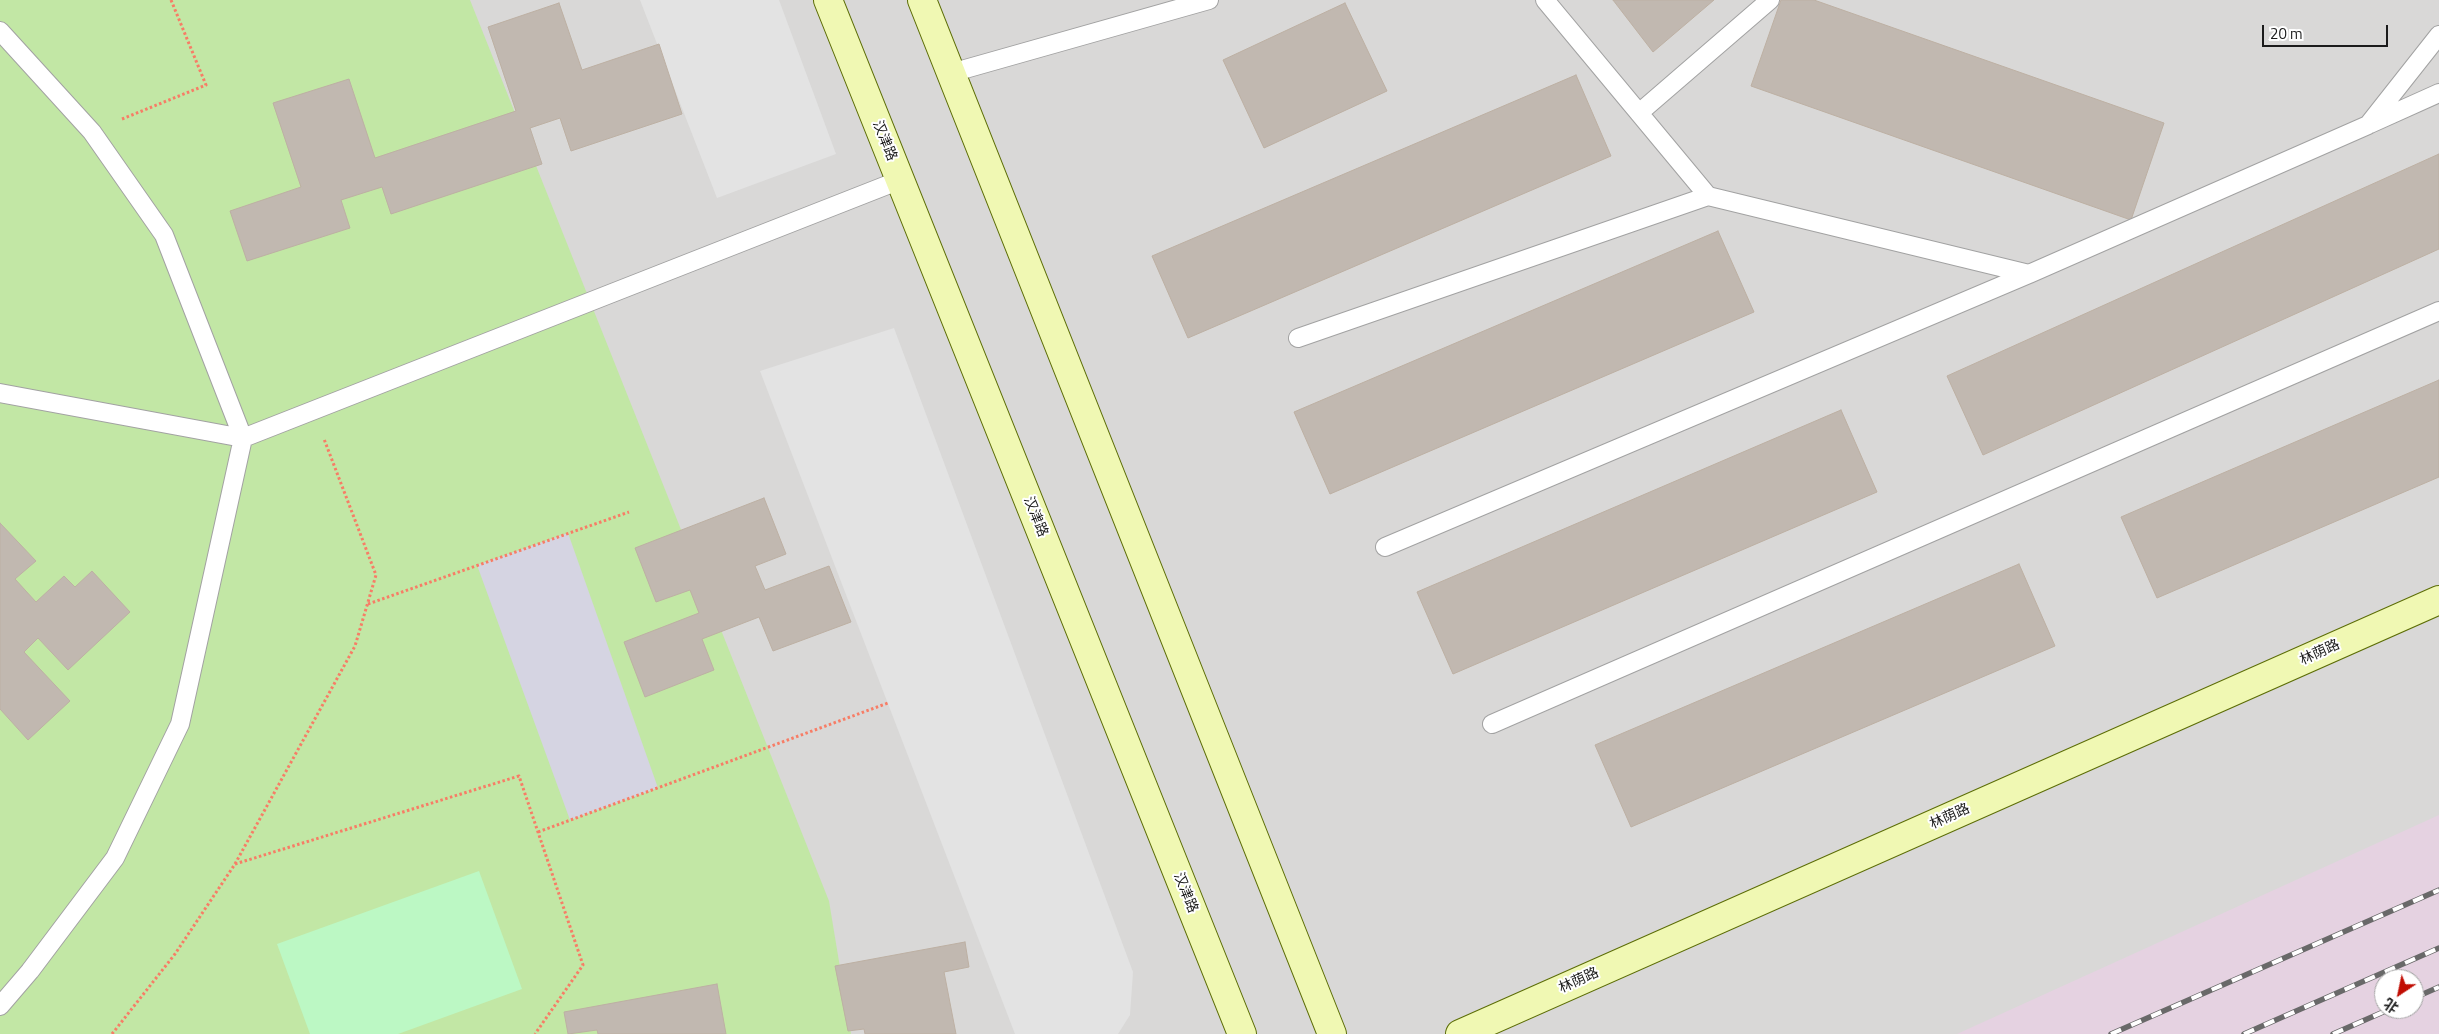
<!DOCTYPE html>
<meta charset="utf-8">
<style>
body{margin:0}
#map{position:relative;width:2439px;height:1034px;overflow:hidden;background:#ece9e0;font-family:"Titillium Web","Noto Sans SC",sans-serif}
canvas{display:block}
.north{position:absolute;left:2374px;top:969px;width:50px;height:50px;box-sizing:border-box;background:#fff;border:1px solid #a4a4a4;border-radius:50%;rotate:214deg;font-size:14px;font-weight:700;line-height:20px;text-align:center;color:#1b1b1b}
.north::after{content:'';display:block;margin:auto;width:18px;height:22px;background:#c10e04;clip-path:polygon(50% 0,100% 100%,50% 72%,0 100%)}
.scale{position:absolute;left:2262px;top:25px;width:126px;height:22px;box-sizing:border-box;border:2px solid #1b1b1b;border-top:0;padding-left:6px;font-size:15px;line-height:18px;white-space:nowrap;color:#1b1b1b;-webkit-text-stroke:4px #fff;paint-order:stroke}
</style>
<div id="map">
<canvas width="2439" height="1034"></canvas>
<div class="north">北</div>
<div class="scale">20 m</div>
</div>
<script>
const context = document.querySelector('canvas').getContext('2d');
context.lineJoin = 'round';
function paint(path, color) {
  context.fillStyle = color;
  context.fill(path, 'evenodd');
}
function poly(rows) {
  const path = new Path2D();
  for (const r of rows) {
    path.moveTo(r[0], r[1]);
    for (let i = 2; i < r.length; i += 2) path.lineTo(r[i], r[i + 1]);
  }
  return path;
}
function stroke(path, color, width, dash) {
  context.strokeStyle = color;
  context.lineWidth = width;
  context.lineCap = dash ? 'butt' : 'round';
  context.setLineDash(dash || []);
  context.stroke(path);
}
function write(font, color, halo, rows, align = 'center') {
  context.font = font + ' "Titillium Web","Noto Sans SC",sans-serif';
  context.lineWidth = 4;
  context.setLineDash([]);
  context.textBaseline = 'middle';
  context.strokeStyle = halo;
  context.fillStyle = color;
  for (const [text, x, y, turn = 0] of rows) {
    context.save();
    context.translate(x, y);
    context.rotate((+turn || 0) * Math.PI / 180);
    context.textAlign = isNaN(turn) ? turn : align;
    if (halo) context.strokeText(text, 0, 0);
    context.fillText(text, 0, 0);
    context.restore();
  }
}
const residential = poly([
 [0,0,2439,0,2439,1034,0,1034],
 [2384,979,2414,979,2414,1009,2384,1009]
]);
const industrial = poly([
 [2439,815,2439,1034,1957,1034],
 [2384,979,2414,979,2414,1009,2384,1009]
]);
const grass = poly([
 [0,0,470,0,829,901,851,1034,0,1034]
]);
const park = poly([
 [479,871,522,989,398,1034,310,1034,277,944]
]);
const parking = poly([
 [640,0,779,0,836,154,717,198],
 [894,328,1133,972,1130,1015,1118,1034,1015,1034,760,371]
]);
const plaza = poly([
 [568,533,658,788,570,820,477,565]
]);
const building = poly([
 [1613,0,1714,0,1653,52,1613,0],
 [1781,0,1814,0,2164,123,2131,220,1751,86,1781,0],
 [559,3,582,70,659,44,682,114,571,151,560,118,530,128,542,164,391,214,382,187,341,200,350,228,247,261,230,211,301,187,273,103,349,79,375,158,516,111,488,27,559,3],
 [1345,3,1387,91,1264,148,1223,60,1345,3],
 [1576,75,1611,156,1188,338,1152,256,1576,75],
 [2439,154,2439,249,1983,455,1947,376,2439,154],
 [1718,231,1754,312,1330,494,1294,412,1718,231],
 [2439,380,2439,477,2157,598,2121,517,2439,380],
 [1841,410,1877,492,1453,674,1417,592,1841,410],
 [764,498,786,554,755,566,765,590,829,566,851,622,773,651,759,617,702,639,714,670,645,697,624,642,699,613,690,590,656,602,635,548,764,498],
 [0,523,36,561,15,579,36,602,64,576,75,587,92,571,130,612,68,670,38,638,24,652,70,701,28,740,0,709,0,523],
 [2019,564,2055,646,1631,827,1595,745,2019,564],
 [965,942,969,967,944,972,956,1034,865,1034,864,1029,848,1031,835,966,965,942],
 [717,984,726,1034,598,1034,597,1030,568,1034,564,1012,717,984]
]);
const path = poly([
 [122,119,206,85,171,0],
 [368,604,629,512],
 [538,832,888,703],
 [235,864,355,646,376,575,324,439],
 [112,1034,175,954,235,864,519,776,583,965,535,1034]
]);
const lane = poly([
 [1545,0,1708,196,2029,274,2368,125,2439,35],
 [0,31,92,132,164,235,243,438],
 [951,73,1209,0],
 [1639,113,1770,0],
 [2370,124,2439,93],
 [1298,338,1708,196],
 [0,393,243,438],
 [1385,547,2029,274],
 [1492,724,2439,311],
 [0,1006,30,971,115,858,180,724,243,438,900,180]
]);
const secondary = poly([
 [828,0,1242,1034],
 [922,0,1332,1034],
 [1460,1034,2439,600]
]);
const rail = poly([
 [2414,998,2439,987],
 [2111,1034,2439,890],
 [2244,1034,2439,948],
 [2333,1034,2390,1009]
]);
const streetNames = [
 ["汉津路",884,141,68],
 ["汉津路",1035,517,68],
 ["林荫路",2320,653,-24],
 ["林荫路",1950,817,-24],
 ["汉津路",1185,893,68],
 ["林荫路",1579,981,-24]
];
paint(residential, '#d9d8d7');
paint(industrial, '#e5d2e1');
paint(grass, '#c2e7a5');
paint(park, '#bcf8c4');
paint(parking, '#e3e3e3');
paint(plaza, '#d5d4e2');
paint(building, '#c1b8b0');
stroke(building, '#bdb0a3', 1);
stroke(lane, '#a2a2a2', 20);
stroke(secondary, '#5c6d06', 30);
stroke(path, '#f77d66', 3, [2.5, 2.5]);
stroke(lane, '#fff', 18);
stroke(secondary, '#f0f8b3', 28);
stroke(rail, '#696969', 5.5);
stroke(rail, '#fff', 4, [11]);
write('14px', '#1b1b1b', '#fff', streetNames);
</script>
